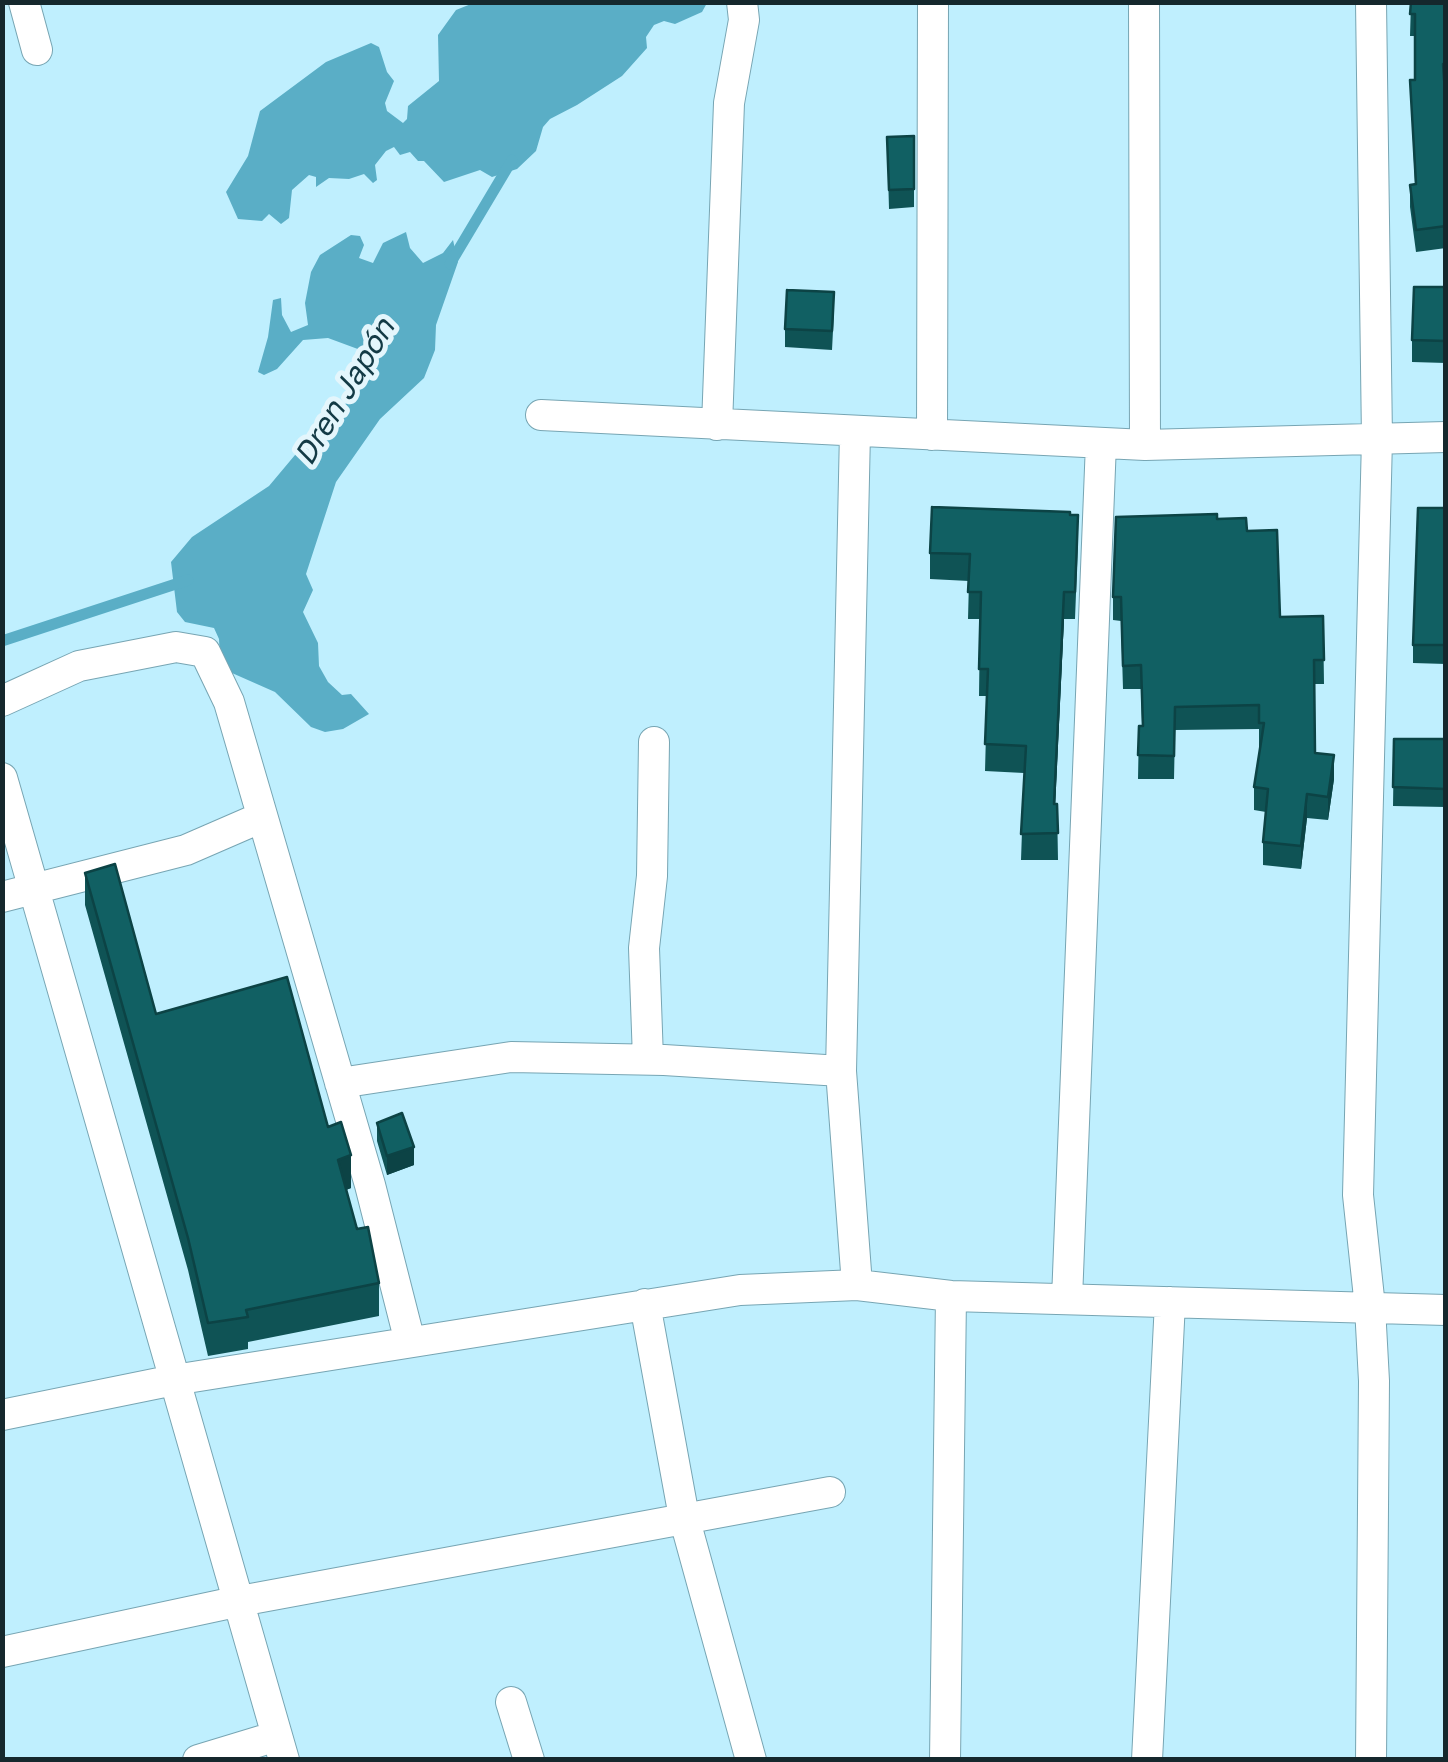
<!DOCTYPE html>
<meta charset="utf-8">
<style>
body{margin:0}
#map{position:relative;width:1448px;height:1762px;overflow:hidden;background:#bfeffe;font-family:"Golos Text",sans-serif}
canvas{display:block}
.frame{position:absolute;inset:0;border:5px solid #15282d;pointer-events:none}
</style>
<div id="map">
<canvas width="1448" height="1762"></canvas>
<div class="frame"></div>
</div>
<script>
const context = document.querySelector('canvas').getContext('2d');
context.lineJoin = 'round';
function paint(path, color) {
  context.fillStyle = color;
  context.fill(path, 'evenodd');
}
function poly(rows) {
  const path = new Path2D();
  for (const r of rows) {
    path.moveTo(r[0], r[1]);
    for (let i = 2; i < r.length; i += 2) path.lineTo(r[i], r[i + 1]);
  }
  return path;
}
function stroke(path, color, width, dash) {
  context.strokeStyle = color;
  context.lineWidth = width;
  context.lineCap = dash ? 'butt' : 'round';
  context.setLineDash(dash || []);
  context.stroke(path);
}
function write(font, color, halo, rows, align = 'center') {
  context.font = font + ' "Golos Text",sans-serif';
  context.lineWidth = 10;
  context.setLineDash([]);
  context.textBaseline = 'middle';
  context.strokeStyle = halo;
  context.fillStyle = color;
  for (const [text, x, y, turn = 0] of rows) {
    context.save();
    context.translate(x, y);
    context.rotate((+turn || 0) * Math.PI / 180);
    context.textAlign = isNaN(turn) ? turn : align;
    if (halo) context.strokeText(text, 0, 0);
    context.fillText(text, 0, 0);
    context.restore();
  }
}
const water = poly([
 [476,2,707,3,702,12,675,24,664,21,654,25,646,37,647,48,622,76,577,105,550,119,543,127,536,151,517,169,492,177,480,170,444,182,424,161,418,161,410,152,400,155,394,147,386,151,375,165,377,180,373,183,364,174,349,179,329,178,316,187,316,177,309,175,292,190,289,218,281,224,269,214,262,221,238,219,226,192,248,156,260,111,326,62,371,43,379,47,387,72,394,81,385,103,387,111,403,123,407,119,408,106,439,81,438,35,456,10],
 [406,232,410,248,423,263,443,253,453,240,458,262,436,325,435,350,424,378,380,419,336,482,306,574,313,590,303,612,318,643,319,666,328,682,342,695,351,694,369,714,343,729,325,732,311,727,275,692,232,673,220,659,219,639,214,628,185,622,177,612,171,562,192,537,269,486,321,424,351,399,366,379,374,355,328,338,303,340,277,369,264,375,258,372,268,337,273,300,281,298,282,315,291,332,308,325,305,303,311,272,320,255,351,235,360,236,364,245,359,258,373,263,383,243]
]);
const stream = poly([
 [450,264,512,160],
 [2,641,188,580]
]);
const street = poly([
 [24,2,37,50],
 [1144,2,1145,445],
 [541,415,1145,445,1446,437],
 [717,425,729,103,744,20,742,2],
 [855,432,841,1071,857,1285],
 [932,435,933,2],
 [2,701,79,666,176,647,205,652,229,702,370,1185,410,1342],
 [2,778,284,1760],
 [2,897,186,850,262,817],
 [648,1059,644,948,652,876,654,742],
 [340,1083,511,1057,664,1060,841,1071],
 [1067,1299,1101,443],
 [645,1304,684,1517,751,1760],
 [2,1415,174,1380,740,1290,857,1285,951,1296,1446,1310],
 [2,1652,240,1601,830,1492],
 [511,1702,529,1760],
 [198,1760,277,1736],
 [945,1760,951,1296],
 [1147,1760,1170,1302],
 [1371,1760,1374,1381,1370,1307,1358,1195,1377,439,1371,2]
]);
const wall = poly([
 [1411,2,1446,2,1446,86,1444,86,1446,248,1416,252,1410,207,1410,185,1415,184,1410,80,1415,80,1415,36,1410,36],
 [914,136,914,207,889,209,887,137],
 [1446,287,1446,363,1412,362,1412,340],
 [834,311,832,350,785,347,785,329],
 [1446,508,1446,664,1413,663,1413,645],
 [1217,519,1247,531,1280,617,1323,616,1324,684,1314,684,1315,753,1334,779,1328,820,1307,818,1301,869,1263,865,1263,842,1266,812,1254,810,1254,787,1260,747,1259,747,1259,729,1175,730,1174,779,1138,779,1139,726,1142,726,1141,689,1123,689,1121,621,1113,620,1113,597],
 [1078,542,1075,619,1064,619,1055,804,1057,804,1058,860,1021,860,1024,773,985,771,987,696,979,696,980,619,968,619,969,581,930,579,930,553],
 [1394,739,1446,739,1446,807,1393,806],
 [85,873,156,1014,328,1127,351,1188,346,1190,357,1229,379,1283,379,1316,248,1342,248,1349,208,1356,188,1270,85,905],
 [377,1123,414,1165,387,1175,377,1141]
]);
const shadedWall = poly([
 [1064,592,1064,619,1054,830,1054,804],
 [1334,755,1334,779,1328,820,1328,797],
 [1307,794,1307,818,1301,869,1301,846],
 [414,1147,414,1165,387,1175,387,1156],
 [351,1155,351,1188,338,1193,338,1160]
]);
const building = poly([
 [1411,2,1446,2,1446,64,1443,64,1446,107,1446,226,1416,230,1410,185,1416,184,1410,80,1415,80,1415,14,1410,14,1411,2],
 [914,136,914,189,889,190,887,137,914,136],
 [1414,287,1446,287,1446,341,1412,340,1414,287],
 [787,290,834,292,832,331,785,329,787,290],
 [932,507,1070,512,1070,515,1078,515,1075,592,1064,592,1054,804,1057,804,1058,833,1021,834,1026,746,985,744,988,669,979,669,981,592,968,592,970,554,930,553,932,507],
 [1418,508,1446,508,1446,645,1413,645,1418,508],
 [1217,514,1217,519,1246,518,1247,531,1277,530,1280,617,1323,616,1324,660,1314,660,1315,753,1334,755,1328,797,1307,794,1301,846,1263,842,1268,789,1254,787,1264,723,1259,723,1259,705,1175,707,1174,756,1138,755,1139,726,1143,726,1141,665,1123,666,1121,597,1113,597,1116,517,1217,514],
 [1394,739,1446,739,1446,789,1393,787,1394,739],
 [115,864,156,1014,287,977,328,1127,341,1122,351,1155,338,1160,357,1229,368,1227,379,1283,246,1310,248,1317,208,1323,188,1238,85,873,115,864],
 [402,1113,414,1147,387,1156,377,1123,402,1113]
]);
const waterNames = [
 ["Dren Japón",345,392,-59]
];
paint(water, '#5aaec6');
stroke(stream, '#5aaec6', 11);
stroke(street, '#77a5b3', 32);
stroke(street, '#fff', 30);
paint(wall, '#0f5355');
paint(shadedWall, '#0c4345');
paint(building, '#116063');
stroke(building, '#0c4345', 2.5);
write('italic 30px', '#133a45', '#e4f6fc', waterNames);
</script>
